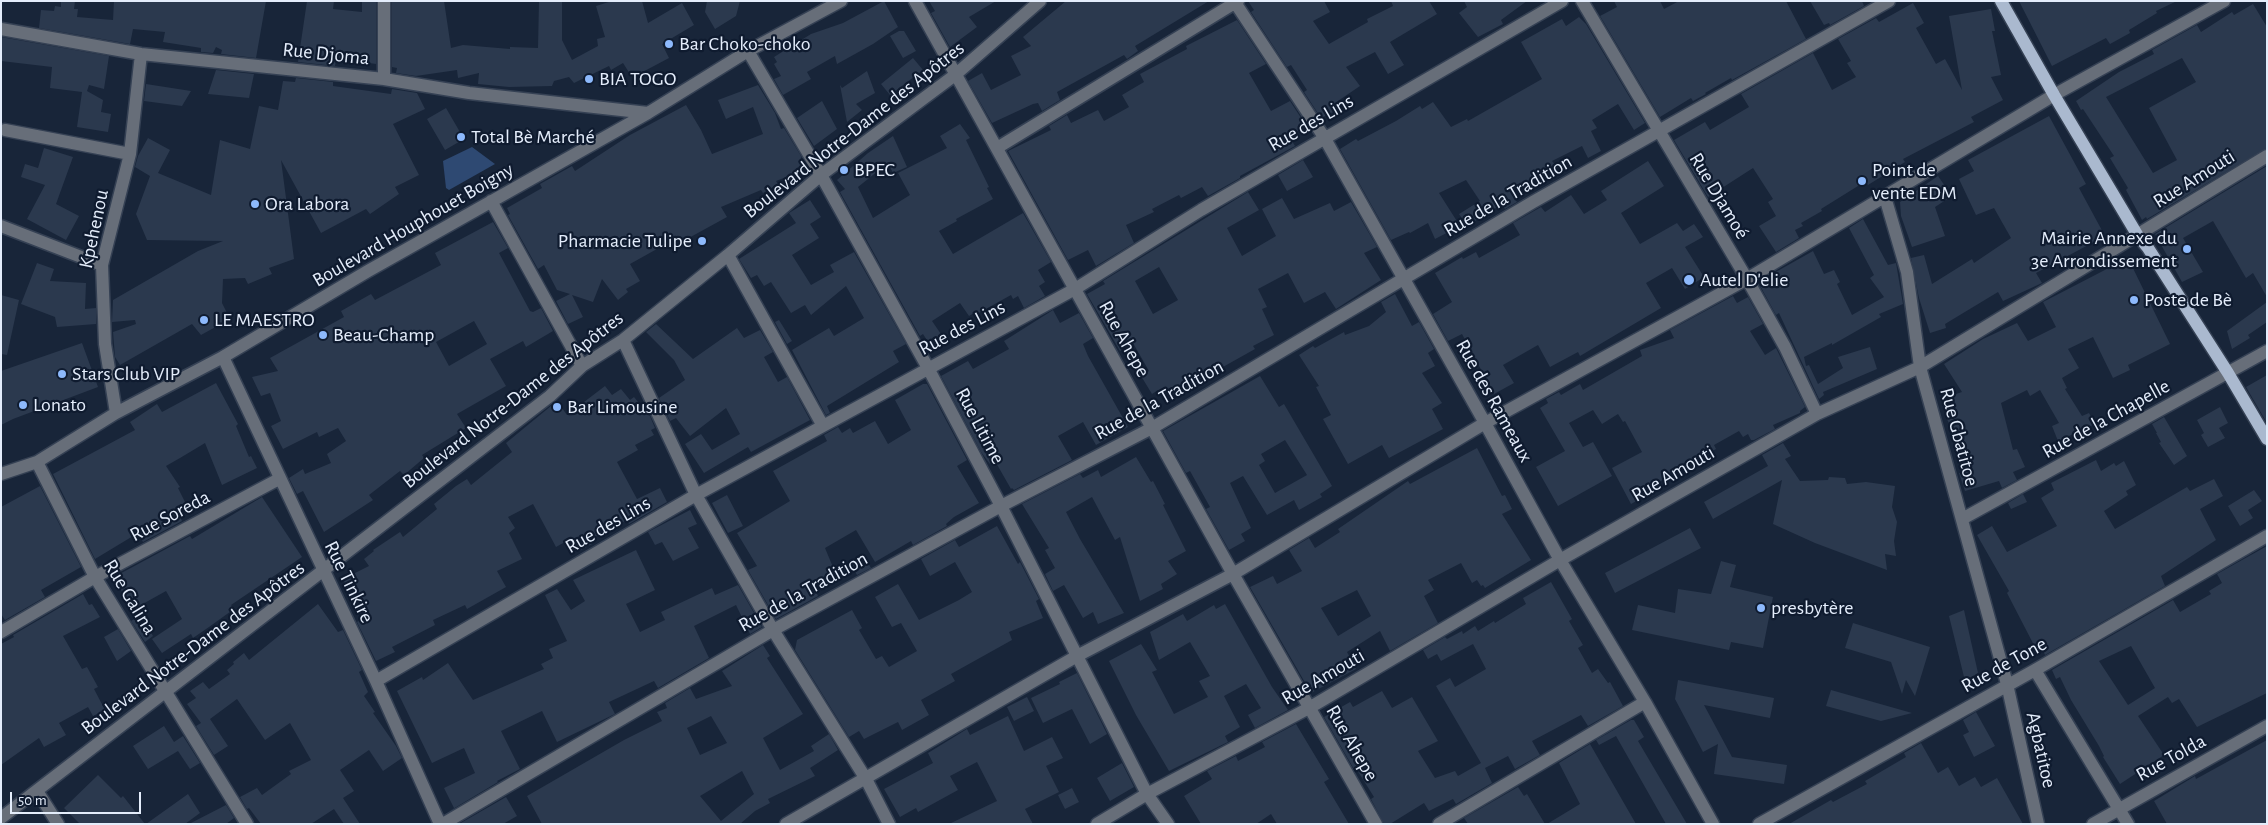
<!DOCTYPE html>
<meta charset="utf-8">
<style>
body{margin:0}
#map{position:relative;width:2268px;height:825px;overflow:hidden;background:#182539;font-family:"Alegreya Sans",sans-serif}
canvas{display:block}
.frame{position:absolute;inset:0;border:2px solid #e4edfb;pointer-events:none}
.scale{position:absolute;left:10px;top:792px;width:131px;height:22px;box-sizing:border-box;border:2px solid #e4edfb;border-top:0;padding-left:6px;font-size:15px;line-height:18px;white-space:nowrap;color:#e4edfb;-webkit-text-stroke:4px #0f1b2f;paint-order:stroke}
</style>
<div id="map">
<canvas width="2268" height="825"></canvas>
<div class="frame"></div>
<div class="scale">50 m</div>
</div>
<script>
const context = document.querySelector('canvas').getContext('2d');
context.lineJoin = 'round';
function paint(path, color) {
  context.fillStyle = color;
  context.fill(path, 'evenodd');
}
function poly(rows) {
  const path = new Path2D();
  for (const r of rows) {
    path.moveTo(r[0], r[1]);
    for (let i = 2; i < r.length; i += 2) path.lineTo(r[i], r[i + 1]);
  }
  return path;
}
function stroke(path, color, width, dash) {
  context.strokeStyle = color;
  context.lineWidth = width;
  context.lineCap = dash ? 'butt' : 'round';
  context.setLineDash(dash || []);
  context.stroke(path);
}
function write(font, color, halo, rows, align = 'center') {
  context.font = font + ' "Alegreya Sans",sans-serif';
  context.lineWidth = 4.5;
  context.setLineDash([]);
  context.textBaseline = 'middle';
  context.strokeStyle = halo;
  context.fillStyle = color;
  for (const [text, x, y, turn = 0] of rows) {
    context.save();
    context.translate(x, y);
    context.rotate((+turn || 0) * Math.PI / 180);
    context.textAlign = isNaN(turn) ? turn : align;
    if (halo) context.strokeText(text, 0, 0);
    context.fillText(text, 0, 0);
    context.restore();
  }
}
const green = poly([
 [472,147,495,164,449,190,446,188,443,161]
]);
const building = poly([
 [61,1,75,1,74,9,78,9,77,17,113,20,114,1,266,1,256,58,221,54,222,50,216,47,213,53,201,52,201,48,195,47,163,42,165,32,133,29,130,44,39,28,41,10,54,11,55,6,61,7],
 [307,1,334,1,333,9,362,12,362,1,376,1,376,64,336,58,335,66,298,62],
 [392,1,444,1,451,48,463,45,510,49,510,47,538,48,539,1,562,1,562,40,572,60,598,46,597,39,605,37,596,6,612,1,642,1,648,23,682,3,694,25,662,44,669,58,637,75,636,71,630,74,623,63,611,70,609,66,574,83,569,77,554,81,552,86,509,87,478,84,479,73,458,78,457,70,416,76,396,73,397,68,392,67],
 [707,1,740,1,736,16,715,29,705,12],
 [884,1,898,27,873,44,837,64,835,56,807,72,811,79,783,95,774,79,781,76,774,64,777,62,774,57,811,34,843,23],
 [929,1,996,1,969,17,977,27,950,47,931,13,935,11],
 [1066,1,1209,1,1135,46,1138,51,1127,59,1124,55,1057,92,1060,100,1042,111,1038,103,1033,104,992,123,968,81,982,73,991,90,1021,75,1011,56,1031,46,1023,37],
 [1248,1,1324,1,1330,12,1313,21,1329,44,1368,22,1367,19,1393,6,1391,1,1429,1,1437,14,1390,42,1404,65,1388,74,1375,52,1346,67,1360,86,1332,105,1335,111,1321,118,1304,92,1307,90,1291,65,1287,67,1251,12,1254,10],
 [1464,1,1527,1,1501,20,1503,24,1478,37,1459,13,1467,7],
 [1614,1,1660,1,1664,9,1679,1,1786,1,1806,39,1732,80,1731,78,1705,93,1706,94,1693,101,1691,98,1660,117,1600,16,1617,7],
 [1810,1,1862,1,1864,6,1830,25,1829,23,1824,25],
 [2019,1,2177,1,2156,11,2157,13,2129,30,2130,33,2110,44,2106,38,2052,66],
 [1913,3,1924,23,1916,28,1936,64,1945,59,1962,90,1949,16,1991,9,1995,31,1992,31,2001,75,1991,77,2003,100,1971,117,1974,122,1903,159,1905,162,1868,185,1866,181,1821,209,1822,211,1801,223,1803,226,1795,230,1799,238,1776,252,1759,226,1776,216,1768,202,1773,199,1753,168,1708,197,1674,140,1705,122,1710,130,1749,107,1741,94,1813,53,1832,90,1856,77,1847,63,1851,61,1838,39,1876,18,1879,22],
 [2253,4,2267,27,2267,148,2147,219,2146,217,2142,220,2126,190,2128,188,2110,158,2114,156,2083,109,2081,110,2076,101,2119,72,2154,54,2152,50,2197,25,2201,32,2232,12,2234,15],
 [2182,58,2196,82,2149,108,2177,160,2153,173,2106,97],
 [1579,17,1586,24,1645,123,1634,130,1618,104,1592,120,1597,128,1591,131,1601,151,1588,158,1582,146,1552,161,1556,166,1510,191,1517,202,1505,209,1502,204,1467,226,1459,214,1480,201,1466,180,1439,193,1460,226,1435,239,1428,223,1410,233,1409,232,1391,240,1340,149,1356,139,1358,141,1396,121,1420,106,1422,109,1433,102,1451,127,1467,119,1468,121,1542,79,1521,42,1562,19,1566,26],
 [1237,20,1266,64,1249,73,1271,111,1290,101,1307,127,1297,132,1300,137,1292,141,1295,146,1240,176,1240,178,1208,196,1202,187,1181,198,1179,195,1152,209,1154,212,1126,225,1134,243,1096,266,1088,250,1068,260,1008,151,1051,130,1049,126,1067,115,1071,123,1098,110,1104,121,1129,107,1122,95,1144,82,1140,74,1187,49,1186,46],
 [899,31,904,31,916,51,903,58,890,36],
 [1,37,109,56,104,89,89,85,87,91,103,100,101,112,111,114,108,132,77,127,82,92,50,88,52,67,1,61],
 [913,58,923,70,890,95,881,84],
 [216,70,254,74,249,98,208,94],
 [867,71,875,93,856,104,862,110,847,122,840,85,842,88],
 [296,78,333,82,333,86,391,94,392,89,417,93,425,109,393,124,419,175,395,187,399,194,370,214,366,209,321,233,281,160,294,259,269,268,272,274,248,284,245,278,223,279,222,303,230,319,201,335,192,324,120,365,115,357,113,332,136,324,135,320,112,322,113,300,198,251,223,241,147,240,136,214,150,176,135,167,138,156,148,138,170,150,158,173,211,195,220,140,250,149,259,106,278,110,283,81,295,82],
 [146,84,191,91,182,106,144,101],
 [758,85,775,113,781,129,784,128,801,156,804,170,776,181,778,184,763,193,761,190,721,207,727,217,676,245,673,240,630,264,640,281,626,289,628,292,618,300,602,279,593,302,572,295,583,317,568,324,556,301,570,294,557,290,544,265,538,269,508,215,510,214,507,208,542,188,540,184,572,166,575,171,630,135,686,105,701,130,712,154,763,134,753,107,726,119,718,100],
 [822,101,837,129,814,146,797,118],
 [446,108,464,139,445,150,427,119],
 [2049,116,2086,184,2079,188,2105,236,2036,273,2042,283,2003,301,1998,292,1945,324,1946,328,1930,333,1919,298,1911,258,1924,255,1932,284,1972,259,1974,263,2011,238,1994,208,1976,215,1959,179,1974,171,1968,160],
 [960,124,970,138,966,140,989,187,987,188,993,199,956,219,957,221,939,231,953,254,1023,213,1051,262,1038,270,1045,282,1039,286,1045,296,1024,308,1018,296,1013,299,1011,295,975,315,974,313,969,316,960,303,932,321,943,337,930,345,923,334,920,336,840,192,845,189,837,180,868,153,893,136,907,167,893,173,888,163,858,187,873,218,910,195,898,173,947,148,940,136],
 [44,148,73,157,56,204,79,216,66,240,27,219,45,185,21,177,25,164,38,168],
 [1303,160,1313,177,1287,191,1278,175],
 [1648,161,1664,186,1621,213,1640,244,1677,223,1683,231,1694,224,1703,237,1685,247,1704,277,1685,289,1672,268,1646,283,1661,308,1580,356,1578,352,1550,367,1538,345,1503,365,1514,383,1494,394,1462,334,1448,341,1433,314,1452,302,1435,273,1462,257,1463,259,1476,252,1479,258,1520,235,1513,223,1541,207,1545,212,1571,195,1584,214,1607,200,1601,191],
 [2267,166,2267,297,2253,273,2246,278,2213,221,2183,238,2203,272,2182,282,2155,234],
 [1938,176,1952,196,1935,207,1945,236,1912,247,1901,216,1900,202],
 [1248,192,1259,210,1227,228,1242,256,1276,236,1262,209,1282,198,1294,219,1330,203,1334,211,1351,202,1377,247,1364,253,1381,280,1336,309,1325,292,1304,303,1288,273,1258,289,1267,307,1262,309,1274,335,1253,346,1255,349,1164,400,1158,390,1152,394,1141,376,1149,371,1133,343,1120,351,1087,294,1105,284,1103,281],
 [1159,267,1178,300,1153,314,1135,281],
 [810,200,821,217,810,224,819,238,792,255,811,285,834,272,830,265,854,252,906,344,893,351,899,362,827,406,830,413,826,415,792,350,829,328,834,336,864,318,846,286,811,315,805,305,791,313,771,282,764,286,757,275,751,278,739,259,796,223,789,213],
 [1863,219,1888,265,1896,263,1903,304,1879,314,1881,317,1832,345,1832,343,1804,357,1806,366,1809,365,1818,384,1843,368,1838,357,1870,347,1877,369,1823,392,1824,395,1819,399,1779,313,1776,315,1758,282,1813,251,1824,274,1834,270,1840,282,1837,284,1852,315,1884,297,1870,278,1874,275,1849,228],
 [493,222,508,248,499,253,530,311,533,312,541,308,553,331,526,347,523,341,490,359,506,386,457,414,466,428,422,455,424,458,404,475,400,471,369,495,373,500,324,532,303,491,297,494,289,478,303,469,305,474,331,463,327,454,346,441,338,428,319,437,317,432,283,449,271,426,281,421,270,393,261,396,252,377,278,371,270,358,344,317,341,311,371,294,375,300,441,265,435,253],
 [474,321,487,344,449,366,436,342],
 [2128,258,2170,344,2128,365,2130,370,2113,378,2093,337,2068,349,2079,368,2062,378,2067,388,2065,389,2082,416,2089,413,2095,424,2058,441,2052,426,2059,423,2040,390,2030,396,2027,390,2001,403,2013,450,2017,449,2025,467,2013,472,2017,480,2002,488,1999,481,1965,491,1959,473,1972,469,1965,442,1959,444,1945,415,1947,414,1941,399,1962,392,1944,364,1983,339,2017,323,2028,341,2056,327,2043,302],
 [37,263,54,269,50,281,86,283,85,309,96,308,96,324,57,327,55,317,21,304],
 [1395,294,1412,326,1419,322,1434,349,1428,353,1435,366,1422,373,1442,403,1432,409,1443,429,1389,458,1382,445,1348,464,1323,419,1331,415,1316,387,1319,386,1299,355,1313,346,1315,348,1344,332,1345,335,1369,326,1386,312,1381,302],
 [1,295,19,300,7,355,1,354],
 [1733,296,1737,303,1748,297,1763,324,1750,331,1765,355,1776,348,1805,407,1800,411,1800,413,1773,425,1775,429,1754,440,1751,440,1748,434,1743,437,1739,431,1714,445,1716,449,1688,465,1687,462,1654,486,1656,490,1631,504,1612,468,1642,452,1625,421,1623,422,1618,414,1602,424,1593,410,1569,423,1583,447,1593,442,1612,476,1558,506,1536,467,1565,451,1540,408,1548,403,1546,399,1559,392,1561,395,1580,384,1583,390,1642,356,1640,350,1674,338,1670,330],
 [2267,302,2267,322,2248,335,2250,338,2232,349,2227,331],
 [1053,310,1060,323,1079,313,1093,338,1083,344,1088,356,1128,427,1096,445,1083,422,1058,436,1072,460,1014,490,1012,488,1011,489,995,461,990,464,981,452,941,376,968,361,973,369,1009,349,1004,341],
 [779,320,792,341,787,344,775,322],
 [656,324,693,359,737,328,744,338,760,330,773,352,764,357,778,382,787,377,810,420,751,452,748,447,704,473,685,444,701,434,712,450,740,434,726,408,690,436,676,418,670,421,659,398,685,380,674,360,646,332],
 [82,343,98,387,13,419,1,425,1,371],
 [2267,375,2267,423,2246,387],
 [1260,376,1279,407,1284,404,1332,486,1320,494,1322,497,1299,510,1294,500,1267,515,1243,476,1230,483,1251,528,1241,534,1245,541,1229,550,1206,509,1210,507,1190,471,1186,473,1163,431],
 [1285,440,1307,475,1275,493,1259,465,1265,461,1261,454],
 [216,383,238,424,236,426,249,457,251,456,257,468,222,485,205,443,180,458,166,466,180,487,178,488,187,506,177,511,182,521,143,542,138,533,95,559,53,474,135,430,130,422,157,404,162,412],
 [923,384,927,384,967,460,957,466,979,503,954,517,946,524,947,526,913,545,911,541,875,562,856,530,825,548,835,572,812,583,818,596,776,619,748,570,757,566,737,533,790,501,773,471,827,441,824,435,838,427,842,433,850,428,853,433,875,421,888,444,911,430,895,400],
 [605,386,612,395,621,389,630,400,634,397,643,408,646,407,655,428,651,430,654,435,635,445,638,450,617,462,637,499,660,488,667,502,629,524,627,520,598,535,591,540,592,544,579,551,572,538,556,547,533,504,508,517,515,528,509,533,522,559,497,571,506,587,467,609,465,605,433,620,435,625,392,647,395,652,376,661,357,622,362,618,343,579,369,566,364,559,374,551,373,550,400,532,403,537,437,509,434,504,456,486,467,479,471,485,512,452,506,443,557,401,567,415],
 [2220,407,2228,423,2219,428,2225,438,2208,447,2201,435,2204,433,2197,420],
 [2164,417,2187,456,2174,465,2159,443,2161,442,2156,433,2157,433,2152,424],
 [1783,443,1791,456,1785,459,1800,481,1828,480,1829,477,1845,478,1847,484,1866,482,1895,486,1892,507,1897,522,1894,541,1896,556,1885,554,1887,570,1815,543,1773,524,1782,480,1713,519,1704,502,1768,466,1762,455],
 [1477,448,1502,496,1505,495,1512,509,1502,514,1531,560,1485,588,1483,585,1481,586,1477,580,1472,583,1461,563,1428,580,1434,590,1424,596,1438,623,1390,651,1380,631,1347,652,1356,669,1311,693,1250,587,1273,576,1277,584,1302,571,1289,550,1309,538,1315,548,1340,532,1338,529,1408,481,1410,484],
 [1357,590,1371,616,1338,636,1321,608],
 [1136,457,1151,482,1153,481,1165,504,1163,505,1186,551,1168,561,1177,574,1161,584,1163,589,1140,601,1120,537,1115,540,1092,497,1066,512,1080,539,1124,613,1098,624,1093,612,1083,618,1064,585,1053,591,1045,574,1055,568,1045,550,1049,548,1022,504,1080,474,1083,478,1098,470,1101,477],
 [2096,460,2101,471,2114,463,2116,466,2124,461,2136,485,2126,491,2128,495,2104,511,2115,529,2187,487,2190,491,2214,479,2223,496,2200,509,2216,540,2161,576,2165,586,2045,655,2042,648,2037,651,2007,593,2009,591,1977,535,1992,526,2007,552,2057,526,2041,498,2054,490,2051,483],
 [40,486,81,567,41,590,45,597,5,620,1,614,1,507],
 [2254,490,2262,501,2248,510,2253,518,2240,526,2228,506],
 [2023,494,2027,502,2011,509,2008,503],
 [727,495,743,526,728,533,712,503],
 [262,497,302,557,231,605,234,609,209,627,193,638,191,634,162,653,152,639,182,619,166,591,132,610,114,577,190,536,192,539],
 [690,510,697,524,688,528,699,548,673,561,662,542,655,545,648,532],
 [997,526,1018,564,1020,562,1039,599,1036,601,1043,618,1009,632,1012,640,951,674,955,681,921,700,929,715,902,730,898,722,864,739,859,731,849,737,795,650,797,640,852,610,862,628,859,630,876,659,882,656,889,667,917,651,901,623,892,627,875,597,898,584,919,620,959,600,972,592,955,562,930,576,921,559,955,540,959,547],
 [1690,528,1701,548,1615,593,1605,573],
 [2267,546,2267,693,2197,727,2179,699,2172,703,2168,697,2138,716,2164,755,2120,784,2103,757,2104,756,2099,746,2071,700,2060,677,2056,679,2052,670,2173,600,2180,612,2211,594,2209,591,2222,583,2217,574],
 [2131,646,2155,688,2128,705,2099,661],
 [636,550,655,590,626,604,640,632,665,620,661,612,712,588,715,595,738,585,762,627,750,634,736,605,694,626,709,658,658,688,654,681,609,702,615,714,557,742,542,711,501,731,520,769,497,781,498,782,448,812,454,808,444,788,475,773,464,748,432,763,397,691,422,677,423,680,448,663,473,700,544,669,541,664,553,658,549,649,567,641,545,595,557,589,571,610,585,601,573,580],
 [865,558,871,568,857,575,851,565],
 [1721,561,1736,565,1730,587,1773,597,1763,648,1731,642,1729,650,1632,630,1638,605,1675,613,1678,589,1711,594],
 [1551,582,1572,619,1569,621,1583,645,1578,648,1592,673,1598,669,1608,683,1610,682,1623,706,1588,726,1581,715,1532,741,1540,755,1515,769,1508,756,1485,768,1492,783,1456,804,1453,799,1429,811,1424,803,1390,824,1384,824,1371,799,1374,797,1357,770,1355,771,1324,717,1350,702,1353,707,1382,691,1392,708,1412,697,1438,741,1418,751,1435,778,1455,771,1458,776,1481,763,1436,686,1450,678,1455,687,1486,669,1473,644,1441,661,1437,654,1428,659,1423,650,1445,637,1447,639,1462,631,1463,634,1475,626,1478,631,1494,621,1495,623,1526,604,1523,598],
 [83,594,89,605,92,604,100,617,63,636,82,669,87,667,98,687,94,689,105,710,93,716,88,707,59,723,66,735,44,747,39,738,1,765,1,644,14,637,13,635],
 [318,604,338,632,343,630,362,670,359,672,368,692,364,696,375,712,373,713,396,746,402,758,383,771,369,750,340,770,354,791,343,798,360,824,344,824,334,809,311,824,261,824,249,808,247,809,240,797,257,788,262,795,291,774,289,771,311,760,290,723,265,740,237,699,210,719,228,746,214,755,196,726,201,723,187,704,196,698,190,691,203,682,209,689,230,674,227,670,234,664,233,662,244,653,249,660],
 [1225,604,1272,687,1288,710,1255,728,1248,715,1261,708,1246,684,1224,696,1240,727,1225,736,1228,742,1169,771,1136,715,1109,661,1141,644,1157,670,1152,672,1174,714,1208,697,1199,681,1210,676,1190,642,1159,660,1150,632,1183,614,1187,621,1214,605,1216,609],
 [1964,610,1978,673,1965,681,1949,616],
 [141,615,153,636,145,642,131,621],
 [1853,623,1930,647,1915,696,1906,680,1902,694,1891,662,1845,648],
 [118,629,131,651,117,661,104,637],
 [763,645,770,656,767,658,803,714,763,738,780,770,814,751,811,746,829,734,838,750,810,768,815,776,768,799,770,803,755,811,740,824,542,824,527,796,624,740,662,721,657,712,667,708,665,703,690,688,696,699,732,686,722,671],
 [711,716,727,743,700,755,687,728],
 [742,771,754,794,721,821,700,796],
 [1077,673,1107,734,1090,744,1072,709,1043,723,1031,698,1060,684,1059,682],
 [1678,680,1774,698,1770,718,1704,705,1732,757,1787,765,1784,784,1714,774,1718,744,1703,752,1675,699],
 [1831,690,1912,713,1881,721,1826,706],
 [1027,697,1034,711,1014,721,1007,707],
 [1976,712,1995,746,1974,757,1963,735,1969,732,1963,720],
 [1008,716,1024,751,1052,737,1063,758,1046,766,1059,792,1025,809,1033,824,949,824,997,801,977,762,950,776,958,790,918,812,916,808,900,817,884,789,933,763,928,753,967,729,970,735],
 [1631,720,1634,720,1644,737,1638,741,1687,824,1666,824,1616,736,1599,745,1596,740],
 [1296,724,1329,779,1324,782,1349,824,1277,824,1271,814,1256,824,1201,824,1184,796,1212,779,1207,771,1236,756,1238,761,1265,747,1262,742],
 [164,726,174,742,183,736,200,763,190,769,178,751,148,769,133,746],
 [2267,740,2267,824,2167,824,2154,801,2195,776,2196,779],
 [1921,743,1938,773,1948,767,1959,786,1975,777,1981,787,1997,778,2023,824,1789,824,1831,800,1833,802,1867,784,1865,781,1906,757,1904,753],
 [1590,744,1636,824,1547,824,1580,804,1559,763],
 [1122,763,1134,787,1110,801,1097,778],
 [98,775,121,798,123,796,145,824,80,824,64,808],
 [1518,787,1524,796,1527,794,1545,824,1468,824,1464,818],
 [1072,788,1079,802,1065,809,1058,795],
 [188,794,200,813,185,824,146,824],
 [506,797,517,816,503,824,459,824],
 [226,805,234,818,226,824,189,824]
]);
const minor = poly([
 [915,1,1233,574,1376,824],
 [1234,1,1324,137,1485,423,1560,560,1645,702,1713,824],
 [1582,1,1747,279,1785,347,1817,414],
 [1,29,141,54,384,79,469,93,648,113],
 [748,51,821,175,928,368,1001,506,1147,794,1168,824],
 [384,79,384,1],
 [5,130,130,154],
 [997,148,1238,1],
 [1885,197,1907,272,1920,367,2007,684,2038,824],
 [491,201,582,366],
 [1,226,102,265],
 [728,255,823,426],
 [623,340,696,495,773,630,866,779,889,824],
 [223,357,376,681,440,824],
 [116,413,105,344,102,265,130,154,141,54],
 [37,462,95,577,247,824],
 [1,474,37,462,116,413,223,357,368,271,648,113,748,51,841,1],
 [1962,519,2267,351],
 [1,632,95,577,279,479],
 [2035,670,2128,824],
 [376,681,696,495,1075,289,1201,210,1562,1],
 [37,791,58,824],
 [1,818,550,396,582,366,623,340,728,255,821,175,955,75,1040,1],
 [443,824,773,630,1001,506,1152,428,1533,202,1889,1],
 [786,824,1077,656,1233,574,1485,423,1747,279,2054,95,2224,1],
 [1097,824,1147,794,1309,708,1560,560,1817,414,1920,367,2267,156],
 [1439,824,1645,702],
 [1759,824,2035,670,2267,536],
 [2093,824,2267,726]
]);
const major = poly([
 [2001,1,2054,95,2138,236,2148,248,2228,373,2267,439]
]);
const markers = [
 [669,44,5,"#8db9fc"],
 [589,79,5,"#8db9fc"],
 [461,137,5,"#8db9fc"],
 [844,170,5,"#8db9fc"],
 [1862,181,5,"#8db9fc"],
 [255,204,5,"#8db9fc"],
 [702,241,5,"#8db9fc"],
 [2187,249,5,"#8db9fc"],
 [1689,280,6,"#8db9fc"],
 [2134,300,5,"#8db9fc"],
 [204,320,5,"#8db9fc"],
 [323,335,5,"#8db9fc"],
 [62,374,5,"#8db9fc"],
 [23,405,5,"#8db9fc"],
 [557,407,5,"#8db9fc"],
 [1761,608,5,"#8db9fc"]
];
const poiNames = [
 ["Bar Choko-choko",679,44],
 ["BIA TOGO",599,79],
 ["Total Bè Marché",471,137],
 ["BPEC",854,170],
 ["Point de",1872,170],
 ["vente EDM",1872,193],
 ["Ora Labora",265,204],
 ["Mairie Annexe du",2177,238,"right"],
 ["3e Arrondissement",2177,261,"right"],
 ["Pharmacie Tulipe",692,241,"right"],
 ["Autel D'elie",1700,280],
 ["Poste de Bè",2144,300],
 ["LE MAESTRO",214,320],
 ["Beau-Champ",333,335],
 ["Stars Club VIP",72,374],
 ["Lonato",33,405],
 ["Bar Limousine",567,407],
 ["presbytère",1771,608]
];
const streetNames = [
 ["Rue Djoma",326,54,6],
 ["Rue des Lins",1311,123,-30],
 ["Boulevard Notre-Dame des Apôtres",854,130,-38],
 ["Rue Amouti",2194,179,-32],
 ["Rue de la Tradition",1508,196,-30],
 ["Rue Djamoé",1719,196,59],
 ["Boulevard Houphouet Boigny",413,225,-30],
 ["Kpehenou",94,229,-78],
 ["Rue des Lins",962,328,-28],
 ["Rue Ahepe",1124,339,61],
 ["Boulevard Notre-Dame des Apôtres",513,400,-38],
 ["Rue de la Tradition",1159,400,-29],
 ["Rue des Rameaux",1494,401,61],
 ["Rue de la Chapelle",2106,419,-29],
 ["Rue Litime",980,426,62],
 ["Rue Gbatitoe",1959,437,75],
 ["Rue Amouti",1673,474,-30],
 ["Rue Soreda",170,516,-28],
 ["Rue des Lins",608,525,-30],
 ["Rue Tinkire",349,582,64],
 ["Rue de la Tradition",803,592,-29],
 ["Rue Galina",130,597,59],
 ["Boulevard Notre-Dame des Apôtres",193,648,-37],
 ["Rue de Tone",2004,665,-29],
 ["Rue Amouti",1323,677,-30],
 ["Rue Ahepe",1352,743,60],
 ["Agbatitoe",2041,750,77],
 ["Rue Tolda",2171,758,-29]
];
paint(green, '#2e4972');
paint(building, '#2b394e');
stroke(minor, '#354154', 15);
stroke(major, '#354154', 15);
stroke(minor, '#676e79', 12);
stroke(major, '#aab9cf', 12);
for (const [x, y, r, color] of markers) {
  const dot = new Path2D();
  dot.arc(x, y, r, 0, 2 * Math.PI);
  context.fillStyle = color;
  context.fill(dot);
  stroke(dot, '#0f1b2f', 2);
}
write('20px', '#e4edfb', '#0f1b2f', poiNames, 'left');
write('20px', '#e4edfb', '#0f1b2f', streetNames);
</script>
